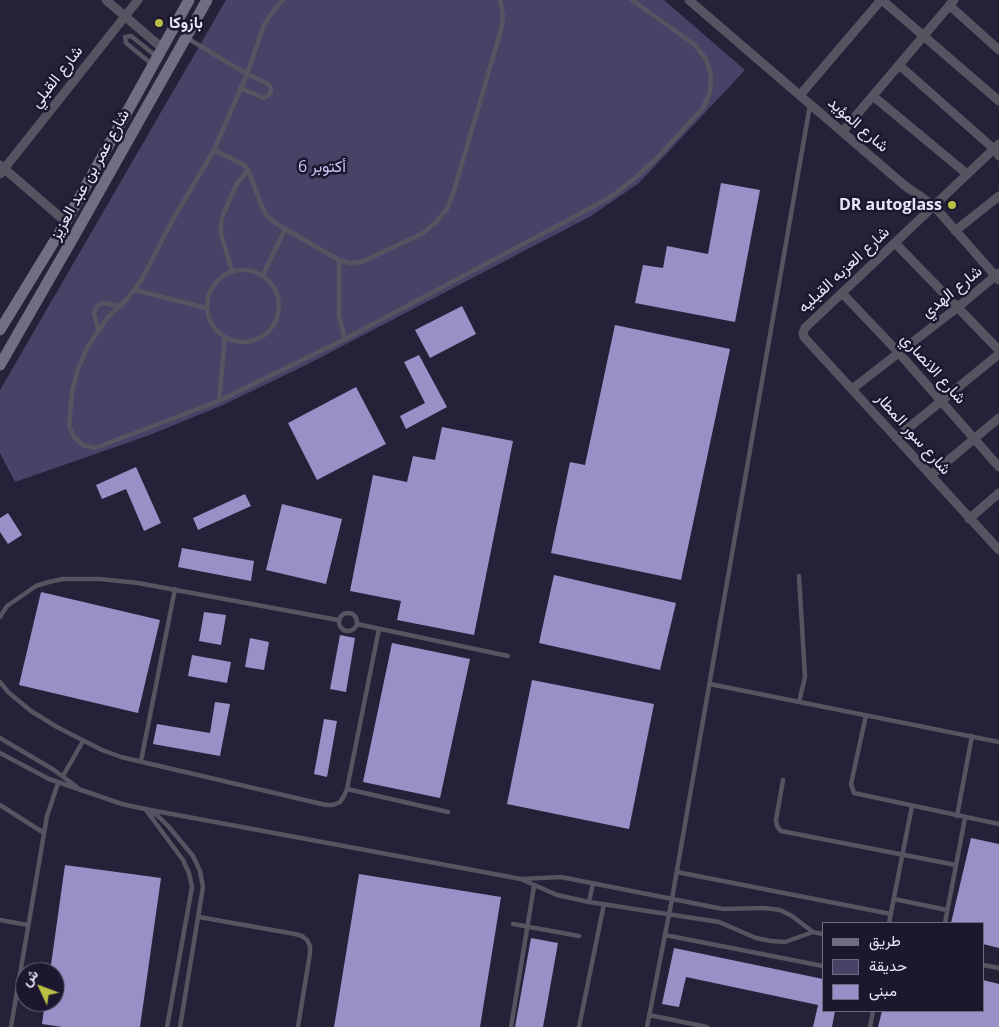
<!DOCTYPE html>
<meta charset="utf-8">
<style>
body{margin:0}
#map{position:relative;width:999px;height:1027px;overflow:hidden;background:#252139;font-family:"Open Sans",Vazirmatn,sans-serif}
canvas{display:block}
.legend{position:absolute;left:822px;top:922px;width:162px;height:90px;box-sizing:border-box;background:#1c172f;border:1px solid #6e6a7f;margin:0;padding:6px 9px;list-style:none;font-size:15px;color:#e8e6f6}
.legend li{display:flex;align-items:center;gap:10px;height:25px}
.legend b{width:25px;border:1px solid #6e6a7f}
.north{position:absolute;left:15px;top:962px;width:50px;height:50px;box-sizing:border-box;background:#1c172f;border:1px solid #6e6a7f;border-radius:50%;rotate:313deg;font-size:14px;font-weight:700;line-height:20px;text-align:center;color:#e8e6f6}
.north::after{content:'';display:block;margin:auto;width:18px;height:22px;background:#bbc044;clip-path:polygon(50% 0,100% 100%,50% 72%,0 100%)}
</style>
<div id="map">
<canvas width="999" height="1027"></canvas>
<ul class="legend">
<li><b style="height:6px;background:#716e82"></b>طريق</li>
<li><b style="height:14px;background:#484266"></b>حديقة</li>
<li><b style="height:14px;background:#9990c8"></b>مبنى</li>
</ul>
<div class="north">ش</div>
</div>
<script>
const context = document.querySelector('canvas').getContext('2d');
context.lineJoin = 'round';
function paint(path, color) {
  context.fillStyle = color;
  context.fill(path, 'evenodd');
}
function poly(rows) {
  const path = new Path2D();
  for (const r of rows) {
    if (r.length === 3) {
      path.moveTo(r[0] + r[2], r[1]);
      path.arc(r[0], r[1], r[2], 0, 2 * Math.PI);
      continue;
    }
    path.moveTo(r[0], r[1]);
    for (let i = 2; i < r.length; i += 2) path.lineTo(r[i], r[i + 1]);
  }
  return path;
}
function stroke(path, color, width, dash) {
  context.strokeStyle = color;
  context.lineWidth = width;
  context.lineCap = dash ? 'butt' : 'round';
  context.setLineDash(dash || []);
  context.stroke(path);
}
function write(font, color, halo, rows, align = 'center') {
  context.font = font + ' "Open Sans",Vazirmatn,sans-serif';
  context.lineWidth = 5;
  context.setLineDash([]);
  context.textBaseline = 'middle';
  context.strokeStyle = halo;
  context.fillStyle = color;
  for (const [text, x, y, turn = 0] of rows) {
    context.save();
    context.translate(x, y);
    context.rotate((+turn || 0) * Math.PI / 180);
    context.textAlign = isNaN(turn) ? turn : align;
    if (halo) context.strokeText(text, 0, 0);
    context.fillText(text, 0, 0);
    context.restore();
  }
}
const green = poly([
 [226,0,664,0,745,70,639,183,591,216,308,364,223,405,147,436,15,482,0,453,0,390]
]);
const building = poly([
 [721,183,760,190,735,322,635,303,643,265,663,268,667,246,708,254],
 [462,306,476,334,430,358,415,330],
 [615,325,730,349,681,580,551,553,570,462,585,465],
 [419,355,447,407,406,429,400,416,425,403,404,362],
 [356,387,386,444,317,480,288,423],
 [442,427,513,441,474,635,397,620,401,601,350,591,373,475,407,482,413,456,435,460],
 [136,467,161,523,144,531,126,489,102,499,96,485],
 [245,494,251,506,198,530,193,518],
 [282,504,342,519,326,584,266,570],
 [8,513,22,535,8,544,0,532,0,518],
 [182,548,254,561,251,581,178,567],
 [554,575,676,603,660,670,539,643],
 [41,592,160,620,138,713,19,685],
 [204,612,226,615,221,645,199,641],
 [340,635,355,638,346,692,330,689],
 [250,638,269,642,264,670,245,667],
 [392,643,470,659,440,798,363,782],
 [192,655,231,662,227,683,188,676],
 [532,680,654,704,629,829,507,804],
 [215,702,230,704,220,756,153,744,157,724,210,733],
 [324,719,337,721,327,777,314,774],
 [971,838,999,844,999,948,983,944,983,923,951,923],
 [65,865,161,878,140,1027,62,1027,42,1024,45,1002,55,1002,55,972,50,972],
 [359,874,501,897,480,1027,334,1027],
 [531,938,558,943,543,1027,515,1027],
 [674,948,823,979,823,1011,835,1011,832,1027,813,1027,818,1005,686,977,679,1007,662,1004],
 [983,980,999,984,999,1027,878,1027,882,1011,983,1011]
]);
const lane = poly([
 [283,0,273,11,264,25,247,74,214,150,171,223,142,279,127,299,108,317,87,348,78,369,72,391,69,426,74,437,83,445,95,448,219,401,345,339,587,210,612,196,635,178,656,159,703,108,710,92,711,75,706,59,695,45,632,0],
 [187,38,247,74,266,83,270,86,271,91,269,95,264,98,240,88],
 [153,65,126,43,125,37,131,36,156,56],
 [214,150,244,165,248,170,261,204,266,215,275,223,339,260,350,263,362,262,423,233,436,222,447,209,453,194,501,30,503,16,500,0],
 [339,260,339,316,345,339],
 [243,306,36],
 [232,271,221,234,221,224,223,215,236,185,248,170],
 [263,275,285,229],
 [135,290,206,308],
 [98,329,94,313,97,306,103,303,119,306],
 [219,401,225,338],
 [799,576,805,677,799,702],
 [348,622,9],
 [0,617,7,606,36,586,49,582,63,579,100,579,138,583,338,620],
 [357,624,508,656],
 [0,682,8,692,31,711,57,727,102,750,121,757,326,805,333,805,340,802,344,796,347,789,379,629],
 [710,684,999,742],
 [866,715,851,784,854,793,999,824],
 [0,738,54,770,77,787],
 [0,753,49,779,122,804,145,809,521,879,561,877,723,909,764,908,780,910,792,916,813,932,823,934],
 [141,761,175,589],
 [63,776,83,741],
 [783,780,776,820,777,826,781,831,956,865],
 [347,789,448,812],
 [0,805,44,833],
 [146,810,183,860,189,873,192,887,167,1027],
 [149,811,158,816,169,827,193,856,200,871,203,887,180,1027],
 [957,816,972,736],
 [677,872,891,914],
 [523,880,557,895,589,902,719,922,756,938,771,941,785,942,813,932],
 [894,899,947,910],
 [589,902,593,883],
 [199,917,295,934,302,936,307,940,310,946,310,953,298,1027],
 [0,920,28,925],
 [889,923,912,806],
 [945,923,965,818],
 [513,924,579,936],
 [665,935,823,966],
 [983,965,999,968],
 [649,1015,707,1027],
 [11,1027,47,816,58,783],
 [511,1027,534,886],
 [579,1027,604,904],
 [647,1027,672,899,810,105],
 [870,1027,873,1011]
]);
const street = poly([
 [106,0,162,48],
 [689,0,904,185,934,206,999,280],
 [882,0,999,101],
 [949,5,999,50],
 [899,65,994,149,999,156],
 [800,95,881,0],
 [873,96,967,174],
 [843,131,954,0],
 [999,144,805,328,803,333,804,337,999,550],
 [0,165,66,222],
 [0,174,138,0],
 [955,231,999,196],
 [895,243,999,350],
 [842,293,899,353,999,467],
 [852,389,958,307,999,273],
 [896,438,999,354],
 [931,475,999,418],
 [969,519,999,493]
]);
const secondary = poly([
 [0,330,66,222,189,0],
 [0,365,77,231,207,0]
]);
const markers = [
 [159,23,5,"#bbc044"],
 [952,205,5,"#bbc044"]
];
const poiNames = [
 ["بازوكا",169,23],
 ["DR autoglass",942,205,"right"]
];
const streetNames = [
 ["شارع القبلي",57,77,-52],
 ["شارع المؤيد",858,125,41],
 ["شارع عمر بن عبد العزيز",90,175,-61],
 ["شارع العزبه القبليه",844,270,-43],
 ["شارع الهدي",952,292,-39],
 ["شارع الانصاري",933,369,48],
 ["شارع سور المطار",913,434,48]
];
const parkNames = [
 ["6 أكتوبر",322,167]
];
paint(green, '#484266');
paint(building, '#9990c8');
stroke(lane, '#565461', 4.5);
stroke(street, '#565461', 9);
stroke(secondary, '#716e82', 11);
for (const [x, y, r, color] of markers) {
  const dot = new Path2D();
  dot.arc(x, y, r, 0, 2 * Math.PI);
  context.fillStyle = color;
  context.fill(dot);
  stroke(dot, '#1c172f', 2);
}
write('bold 16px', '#e8e6f6', '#1c172f', poiNames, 'left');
write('16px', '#e8e6f6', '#1c172f', streetNames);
write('16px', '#ccc6f6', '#1c172f', parkNames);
</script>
